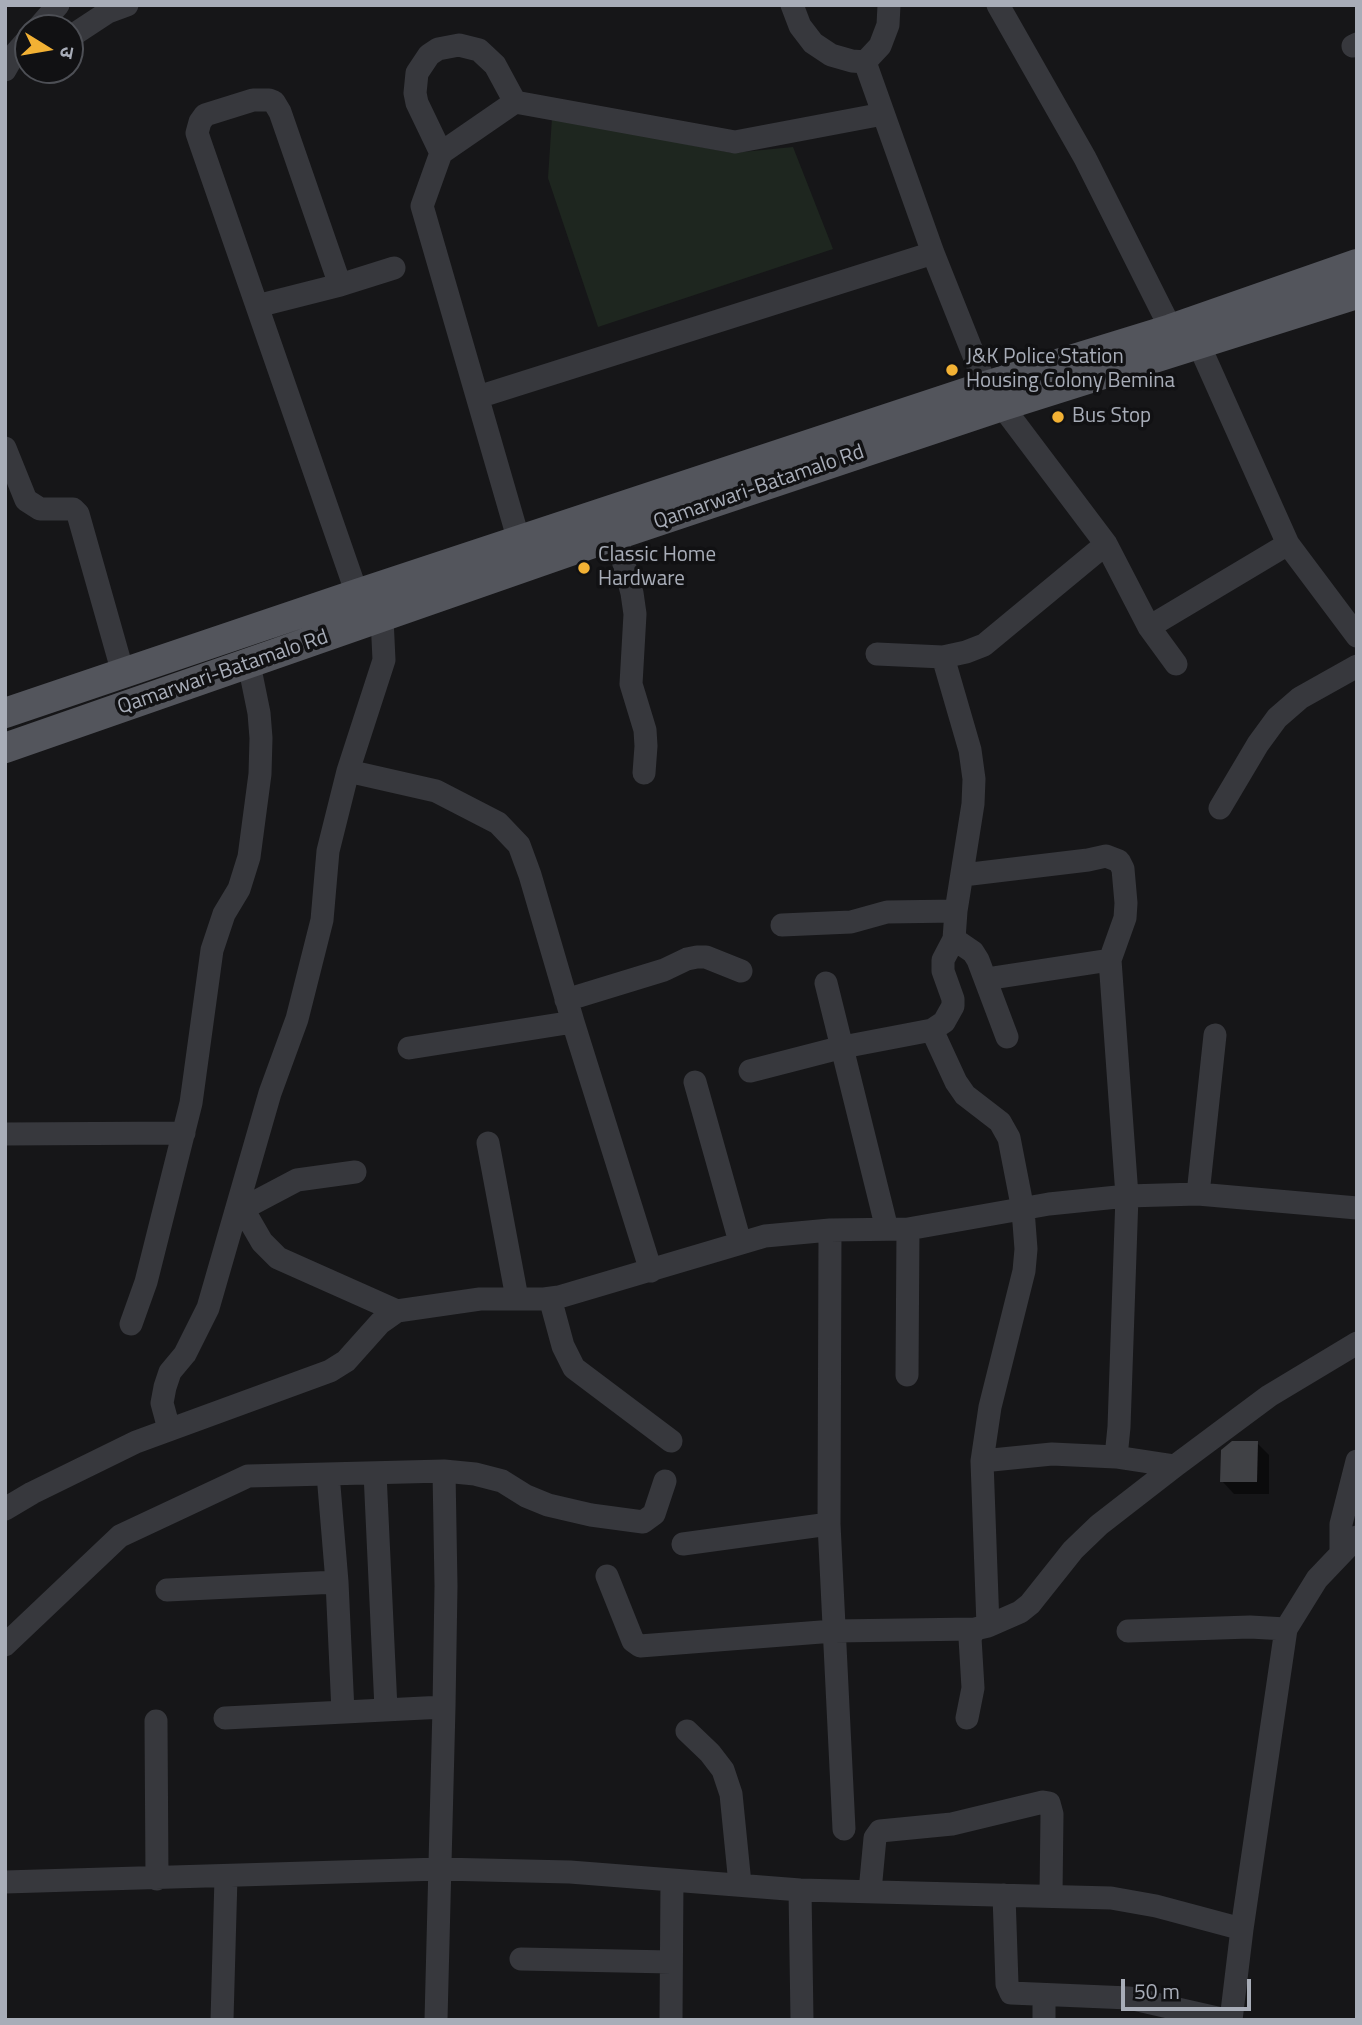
<!DOCTYPE html>
<meta charset="utf-8">
<style>
body{margin:0}
#map{position:relative;width:1362px;height:2025px;overflow:hidden;background:#161618;font-family:"Titillium Web","Noto Sans Devanagari",sans-serif}
canvas{display:block}
.frame{position:absolute;inset:0;border:7px solid #a8adb8;pointer-events:none}
.north{position:absolute;left:14px;top:14px;width:70px;height:70px;box-sizing:border-box;background:#111113;border:2px solid #4d4f55;border-radius:50%;rotate:101deg;font-size:19px;font-weight:700;line-height:28px;text-align:center;color:#a8adb8}
.north::after{content:'';display:block;margin:auto;width:24px;height:32px;background:#f2b134;clip-path:polygon(50% 0,100% 100%,50% 72%,0 100%)}
.scale{position:absolute;left:1121px;top:1979px;width:130px;height:32px;box-sizing:border-box;border:4px solid #a8adb8;border-top:0;padding-left:9px;font-size:21px;line-height:24px;white-space:nowrap;color:#a8adb8;-webkit-text-stroke:5px #111113;paint-order:stroke}
</style>
<div id="map">
<canvas width="1362" height="2025"></canvas>
<div class="frame"></div>
<div class="north">उ</div>
<div class="scale">50 m</div>
</div>
<script>
const context = document.querySelector('canvas').getContext('2d');
context.lineJoin = 'round';
function paint(path, color) {
  context.fillStyle = color;
  context.fill(path, 'evenodd');
}
function poly(rows) {
  const path = new Path2D();
  for (const r of rows) {
    path.moveTo(r[0], r[1]);
    for (let i = 2; i < r.length; i += 2) path.lineTo(r[i], r[i + 1]);
  }
  return path;
}
function stroke(path, color, width, dash) {
  context.strokeStyle = color;
  context.lineWidth = width;
  context.lineCap = dash ? 'butt' : 'round';
  context.setLineDash(dash || []);
  context.stroke(path);
}
function write(font, color, halo, rows, align = 'center') {
  context.font = font + ' "Titillium Web",sans-serif';
  context.lineWidth = 7;
  context.setLineDash([]);
  context.textBaseline = 'middle';
  context.strokeStyle = halo;
  context.fillStyle = color;
  for (const [text, x, y, turn = 0] of rows) {
    context.save();
    context.translate(x, y);
    context.rotate((+turn || 0) * Math.PI / 180);
    context.textAlign = isNaN(turn) ? turn : align;
    if (halo) context.strokeText(text, 0, 0);
    context.fillText(text, 0, 0);
    context.restore();
  }
}
const green = poly([
 [552,118,732,153,793,147,833,249,598,327,548,178]
]);
const shadow = poly([
 [1257,1443,1269,1455,1269,1494,1234,1494,1222,1481]
]);
const building = poly([
 [1232,1441,1258,1441,1257,1482,1220,1482,1221,1450]
]);
const minor = poly([
 [792,5,800,26,813,43,831,55,852,61,865,62,880,46,888,25,889,5],
 [998,5,1085,158,1171,329],
 [38,28,58,5],
 [70,37,108,12,127,5],
 [1353,46,1357,44],
 [865,62,933,253,986,386],
 [5,70,13,56,28,39],
 [441,153,417,103,415,93,417,73,429,55,438,49,459,45,479,50,495,65,515,102],
 [257,306,340,285],
 [1199,345,1288,544,1357,636],
 [478,397,933,253],
 [1002,406,1106,544,1149,627,1176,664],
 [5,448,26,500,40,509,73,509,78,514,123,673],
 [616,535,632,593,635,614,631,684,645,730,646,746,644,773],
 [519,541,422,206,441,153,515,102,735,142,883,114],
 [357,594,200,142,197,133,200,122,205,115,253,100,269,100,274,102,280,112,340,285,394,268],
 [1149,627,1288,544],
 [877,654,943,657,966,652,984,645,1106,544],
 [943,657,970,750,974,779,973,804,956,911,954,939,943,960,943,971,953,999,953,1006,944,1022,932,1030,956,1082,965,1095,1000,1122,1009,1138,1023,1210,1026,1249,1024,1271,990,1407,982,1461,988,1626,975,1629,970,1638,973,1688,967,1718],
 [348,771,436,791,498,823,519,845,530,875,573,1022,651,1271],
 [1220,808,1258,744,1277,718,1300,698,1357,666],
 [963,875,1088,860,1106,856,1119,861,1123,869,1126,903,1125,918,1110,960,1127,1196,1119,1427,1116,1457,1052,1454,982,1461],
 [782,925,851,922,887,912,956,911],
 [954,939,973,952,978,960,1007,1037],
 [986,979,1110,960],
 [826,983,887,1229],
 [566,1000,664,970,687,959,697,957,706,957,741,971],
 [409,1048,573,1022],
 [750,1071,843,1047,932,1030],
 [695,1082,740,1242],
 [5,1134,184,1133],
 [488,1143,517,1298],
 [1198,1194,1215,1035],
 [240,1204,262,1242,278,1258,397,1311],
 [244,1208,297,1180,355,1172],
 [830,1230,829,1524,844,1829],
 [550,1298,563,1346,574,1368,671,1441],
 [131,1324,146,1282,191,1103,212,950,224,914,239,889,249,857,260,774,261,738,259,713,249,664],
 [907,1375,908,1229],
 [169,1429,162,1403,165,1387,170,1372,185,1354,208,1308,270,1093,297,1019,322,920,328,851,348,771,384,660,382,618],
 [1116,1457,1175,1466],
 [375,1473,386,1709],
 [328,1474,337,1582,343,1712],
 [5,1509,32,1493,136,1442,330,1371,346,1361,380,1323,397,1311,480,1299,544,1299,559,1297,765,1236,830,1230,908,1229,1049,1204,1127,1196,1198,1194,1357,1208],
 [683,1544,829,1524],
 [1341,1553,1341,1524,1357,1461],
 [607,1576,633,1641,640,1646,834,1631,975,1629],
 [167,1590,337,1582],
 [988,1626,1020,1612,1030,1604,1073,1550,1099,1525,1175,1466,1269,1396,1357,1343],
 [1128,1631,1250,1627,1286,1629],
 [5,1645,120,1536,248,1476,444,1471,475,1474,502,1481,526,1496,548,1505,591,1515,643,1522,654,1514,665,1481],
 [225,1718,444,1707],
 [156,1721,157,1879],
 [687,1731,710,1753,723,1770,731,1794,740,1884],
 [5,1882,440,1869,570,1872,800,1890,1111,1898,1156,1906,1242,1929],
 [800,1890,802,2020],
 [870,1891,875,1838,880,1831,952,1824,1043,1802,1049,1803,1052,1814,1051,1895],
 [1004,1895,1007,1984,1011,1993,1129,1998,1226,2020],
 [521,1959,671,1962],
 [1044,1995,1044,2020],
 [222,2020,226,1877],
 [436,2020,444,1707,446,1586,444,1471],
 [671,2020,672,1880],
 [1231,2020,1242,1929,1286,1629,1317,1579,1357,1537]
]);
const major = poly([
 [5,713,357,594,986,386,1171,329,1357,264],
 [5,748,616,535,1002,406,1357,294]
]);
const markers = [
 [952,370,7,"#f2b134"],
 [1058,417,7,"#f2b134"],
 [584,568,7,"#f2b134"]
];
const poiNames = [
 ["J&K Police Station",966,358],
 ["Housing Colony Bemina",966,382],
 ["Bus Stop",1072,417],
 ["Classic Home",598,556],
 ["Hardware",598,580]
];
const streetNames = [
 ["Qamarwari-Batamalo Rd",759,488,-19],
 ["Qamarwari-Batamalo Rd",223,673,-19]
];
paint(green, '#1e261f');
paint(shadow, '#0007');
paint(building, '#404145');
stroke(minor, '#37383d', 23);
stroke(major, '#53555c', 30);
for (const [x, y, r, color] of markers) {
  const dot = new Path2D();
  dot.arc(x, y, r, 0, 2 * Math.PI);
  context.fillStyle = color;
  context.fill(dot);
  stroke(dot, '#111113', 2.5);
}
write('21px', '#a8adb8', '#111113', poiNames, 'left');
write('21px', '#a8adb8', '#111113', streetNames);
</script>
